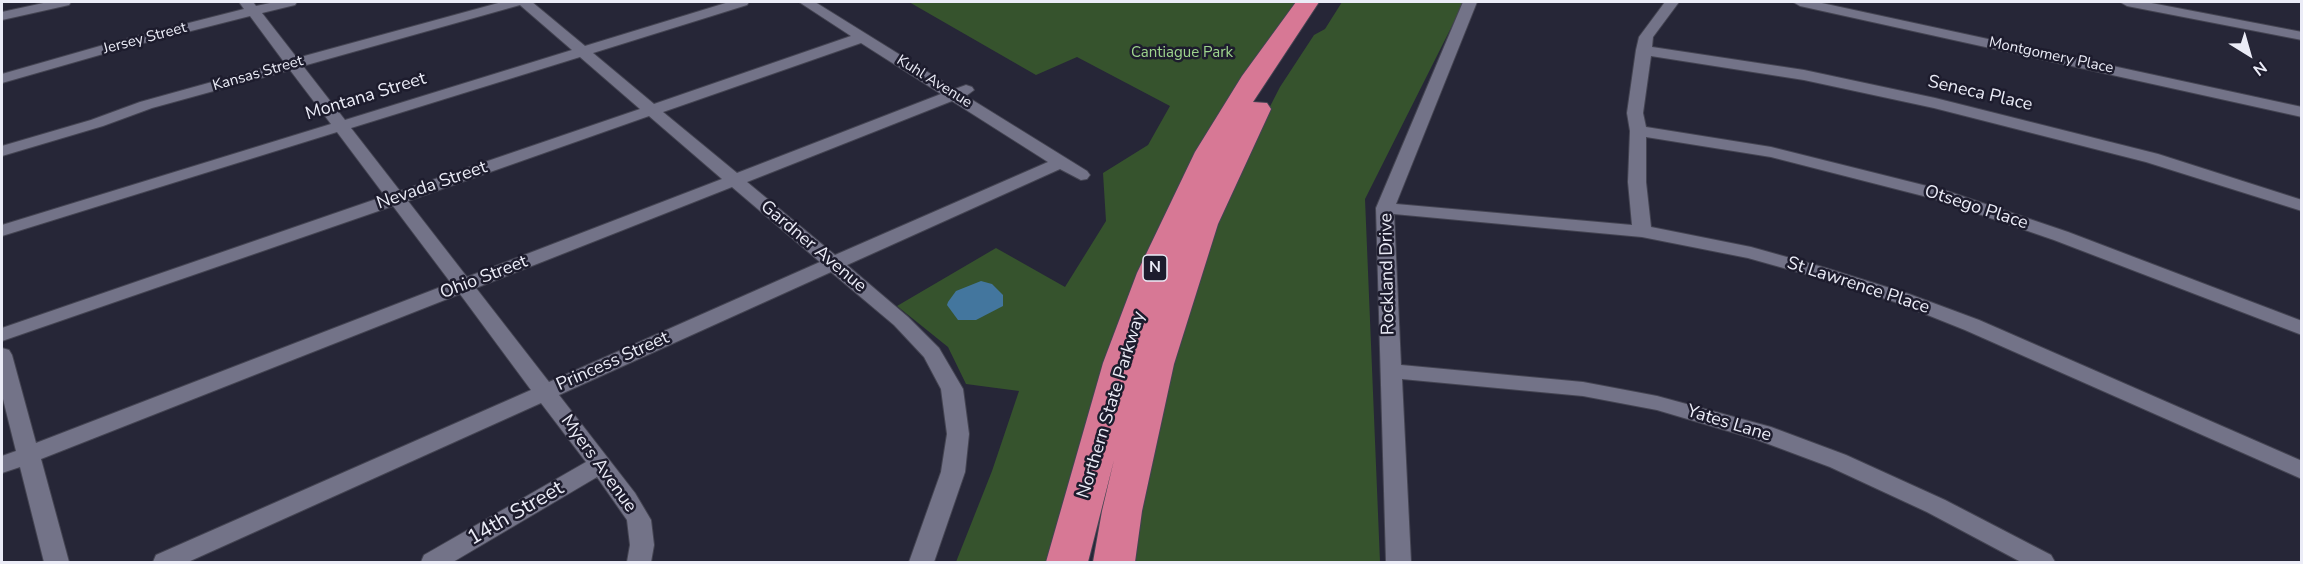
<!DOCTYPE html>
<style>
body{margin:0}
#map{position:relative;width:2303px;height:564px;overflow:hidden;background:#262637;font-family:"Nunito Sans",sans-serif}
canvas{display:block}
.frame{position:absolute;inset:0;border:3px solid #ebecf7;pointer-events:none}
.north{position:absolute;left:2219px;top:24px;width:60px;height:60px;-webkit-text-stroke:4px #1d1c2d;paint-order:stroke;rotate:143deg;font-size:16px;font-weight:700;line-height:24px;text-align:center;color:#ebecf7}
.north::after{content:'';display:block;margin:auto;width:21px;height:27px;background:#ebecf7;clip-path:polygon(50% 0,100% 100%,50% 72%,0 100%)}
</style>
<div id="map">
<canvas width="2303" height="564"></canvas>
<div class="frame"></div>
<div class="north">N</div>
</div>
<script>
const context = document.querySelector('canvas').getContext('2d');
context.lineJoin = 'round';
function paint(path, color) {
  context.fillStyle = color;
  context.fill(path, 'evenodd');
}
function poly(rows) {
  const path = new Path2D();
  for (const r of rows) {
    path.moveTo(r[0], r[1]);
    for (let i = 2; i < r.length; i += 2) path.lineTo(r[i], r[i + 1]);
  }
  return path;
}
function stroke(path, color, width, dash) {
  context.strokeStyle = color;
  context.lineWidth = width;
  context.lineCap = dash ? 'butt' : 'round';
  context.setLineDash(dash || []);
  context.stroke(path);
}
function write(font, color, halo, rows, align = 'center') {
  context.font = font + ' "Nunito Sans",sans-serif';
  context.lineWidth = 5;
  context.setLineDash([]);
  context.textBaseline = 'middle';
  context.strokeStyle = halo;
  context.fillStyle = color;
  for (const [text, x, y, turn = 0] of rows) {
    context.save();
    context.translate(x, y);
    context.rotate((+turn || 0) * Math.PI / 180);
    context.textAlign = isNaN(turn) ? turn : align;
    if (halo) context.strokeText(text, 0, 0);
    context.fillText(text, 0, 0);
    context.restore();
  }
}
const green = poly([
 [909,2,1298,2,1266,48,1071,491,1056,562,956,562,992,471,1019,391,966,384,948,347,897,306,996,248,1065,287,1106,221,1103,173,1148,145,1170,106,1077,57,1036,75],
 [1342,2,1464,2,1365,199,1380,562,1127,562,1144,460,1202,259,1241,163,1280,87,1314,35,1325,29]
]);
const water = poly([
 [981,281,992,284,1003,295,1003,306,976,320,958,320,947,305,948,302,956,291]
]);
const minor = poly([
 [48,2,71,2,69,5,2,20,2,12,48,2],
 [239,2,253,2,256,6,275,2,297,2,295,5,262,13,297,58,502,2,532,2,585,46,729,2,749,2,747,5,593,53,654,104,851,36,799,2,815,2,955,89,966,85,972,87,974,90,966,96,1087,171,1090,175,1087,179,1081,180,1060,169,847,265,908,317,939,348,963,389,969,434,965,472,934,562,909,562,941,472,947,434,941,389,924,357,894,325,831,272,559,395,635,493,651,520,654,545,651,562,627,562,630,545,627,520,597,477,453,562,421,562,424,555,586,462,541,403,188,562,153,562,156,555,531,390,460,294,41,459,69,562,44,562,20,467,2,473,2,456,16,451,2,395,2,348,9,350,12,355,36,443,451,283,393,206,2,341,2,328,385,196,337,132,2,236,2,225,331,124,290,70,152,108,103,126,2,156,2,146,91,120,140,102,284,62,250,16,124,48,2,83,2,74,114,42,244,9,239,2],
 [520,5,572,50,345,120,303,66,520,5],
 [861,43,941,94,737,173,663,112,861,43],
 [580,57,640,109,400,191,351,128,580,57],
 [952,101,1048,162,835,255,747,182,952,101],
 [649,116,722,179,467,277,408,201,649,116],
 [732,187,820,262,549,382,476,288,732,187],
 [1463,2,1477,2,1396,204,1632,225,1628,182,1630,131,1627,113,1636,50,1639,37,1665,2,1679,2,1653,37,1652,47,1804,70,1935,98,2158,154,2302,200,2302,211,2146,162,1934,108,1804,80,1651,56,1643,113,1646,127,1771,147,1947,191,2068,232,2302,321,2302,335,2054,240,1935,199,1771,157,1646,137,1646,182,1651,227,1751,247,1826,268,1909,294,1979,320,2302,461,2302,479,1965,330,1895,302,1812,276,1748,258,1642,237,1394,214,1401,365,1583,382,1657,396,1771,427,1846,455,1945,500,2051,555,2055,562,2021,562,1927,512,1830,467,1755,439,1657,410,1583,396,1402,379,1411,562,1386,562,1376,208,1463,2],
 [1793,2,1817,2,2302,107,2302,117,1800,6,1793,2],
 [2120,2,2146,2,2302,32,2302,40,2127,6,2120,2]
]);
const motorway = poly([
 [1296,2,1319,2,1253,102,1267,103,1271,109,1218,224,1174,364,1142,511,1135,562,1093,562,1102,511,1114,460,1088,562,1046,562,1103,363,1137,273,1195,152,1242,76,1296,2]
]);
const farStreetnames = [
 ["Jersey Street",145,39,-15],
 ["Montgomery Place",2051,56,12],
 ["Kansas Street",258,74,-16],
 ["Kuhl Avenue",934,82,32]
];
const farParknames = [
 ["Cantiague Park",1182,53]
];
const shields = [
 [1155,268,24]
];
const shieldNames = [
 ["N",1155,268]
];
const streetNames = [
 ["Seneca Place",1980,94,13],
 ["Montana Street",366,97,-17],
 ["Nevada Street",432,186,-19],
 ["Otsego Place",1976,208,18],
 ["Gardner Avenue",813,247,40],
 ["Rockland Drive",1388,274,-91],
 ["Ohio Street",484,278,-21],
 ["St Lawrence Place",1858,286,18],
 ["Princess Street",613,362,-24],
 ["Northern State Parkway",1112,405,-73],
 ["Yates Lane",1729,424,17],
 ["Myers Avenue",598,464,54]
];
const nearStreetnames = [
 ["14th Street",516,514,-30]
];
paint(green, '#36532d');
paint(water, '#43769e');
stroke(minor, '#444452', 2);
stroke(motorway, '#444452', 2);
paint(minor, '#737388');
paint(motorway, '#d77895');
write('15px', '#ebecf7', '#1d1c2d', farStreetnames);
write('15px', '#9ed58d', '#1d1c2d', farParknames);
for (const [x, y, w] of shields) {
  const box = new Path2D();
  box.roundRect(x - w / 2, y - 13, w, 26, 4.5);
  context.fillStyle = '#1d1c2d';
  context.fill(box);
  stroke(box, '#ebecf7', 1.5);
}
write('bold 16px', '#ebecf7', null, shieldNames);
write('18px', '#ebecf7', '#1d1c2d', streetNames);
write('21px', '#ebecf7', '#1d1c2d', nearStreetnames);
</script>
